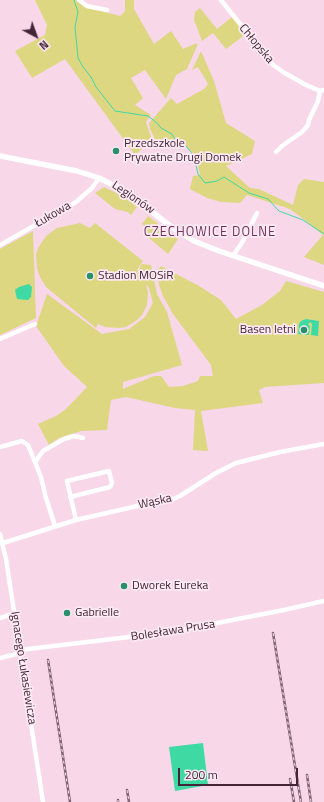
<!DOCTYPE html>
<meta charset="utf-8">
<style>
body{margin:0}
#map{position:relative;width:324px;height:802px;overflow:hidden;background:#f8d7e9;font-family:"Titillium Web",sans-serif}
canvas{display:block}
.north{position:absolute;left:16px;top:16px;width:40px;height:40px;-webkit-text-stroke:3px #fbeaf3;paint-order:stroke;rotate:139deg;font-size:11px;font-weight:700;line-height:16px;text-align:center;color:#442537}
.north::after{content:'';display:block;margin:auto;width:14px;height:18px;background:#442537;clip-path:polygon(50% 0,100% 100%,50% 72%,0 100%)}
.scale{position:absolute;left:178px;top:768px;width:120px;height:18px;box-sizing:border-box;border:2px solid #442537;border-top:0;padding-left:5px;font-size:12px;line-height:14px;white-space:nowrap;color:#442537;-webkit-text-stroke:3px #fbeaf3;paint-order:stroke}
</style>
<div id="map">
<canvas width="324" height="802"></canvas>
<div class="north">N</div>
<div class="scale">200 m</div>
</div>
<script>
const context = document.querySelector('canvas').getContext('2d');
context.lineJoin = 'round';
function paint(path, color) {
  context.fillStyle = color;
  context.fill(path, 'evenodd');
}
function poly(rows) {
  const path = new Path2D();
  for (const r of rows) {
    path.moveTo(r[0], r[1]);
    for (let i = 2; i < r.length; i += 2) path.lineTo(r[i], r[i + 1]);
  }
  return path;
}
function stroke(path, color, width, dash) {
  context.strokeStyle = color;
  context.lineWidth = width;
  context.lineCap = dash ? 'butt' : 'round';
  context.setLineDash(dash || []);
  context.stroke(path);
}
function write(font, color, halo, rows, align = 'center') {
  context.font = font + ' "Titillium Web",sans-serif';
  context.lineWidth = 3.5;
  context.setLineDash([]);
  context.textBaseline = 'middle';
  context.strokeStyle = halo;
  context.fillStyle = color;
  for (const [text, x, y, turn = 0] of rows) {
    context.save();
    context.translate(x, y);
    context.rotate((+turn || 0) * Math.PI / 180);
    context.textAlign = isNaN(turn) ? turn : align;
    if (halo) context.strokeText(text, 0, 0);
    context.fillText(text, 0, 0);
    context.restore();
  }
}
const green = poly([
 [35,0,77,0,83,6,120,16,125,11,125,0,134,0,134,9,154,44,171,31,183,49,197,43,197,46,187,69,176,75,166,99,145,70,131,78,143,98,135,105,151,115,146,122,152,140,135,155,65,59,32,78,15,51,45,35,47,25],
 [200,8,217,29,232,17,246,34,226,49,213,33,202,41,194,20,195,12],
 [201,51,214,81,226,123,255,141,252,154,226,166,250,188,259,189,293,205,298,185,304,179,324,182,324,265,304,257,323,235,306,221,290,209,247,195,240,203,221,202,207,198,190,189,193,176,200,175,196,156,181,141,171,147,159,139,156,141,150,129,149,123,171,98,177,104,204,89,208,84,198,67,192,70],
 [104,187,123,196,137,207,131,215,128,212,115,209,95,193],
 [148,216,178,239,168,254,149,238,146,227,142,224],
 [80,223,90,228,95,223,143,261,137,270,142,276,139,269,142,264,151,265,157,294,167,312,182,365,123,382,123,389,154,376,161,376,169,387,183,386,198,381,200,376,213,376,211,365,173,314,163,296,159,285,157,271,161,266,199,286,221,300,236,319,262,305,280,291,286,281,324,292,324,383,265,387,259,390,263,403,201,411,208,451,193,450,195,410,175,408,126,397,111,400,107,430,81,431,59,438,49,445,38,424,56,416,66,409,87,387,64,366,36,326,47,294,102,334,129,329,145,317,153,303,149,288,146,284,148,292,147,305,142,315,137,320,126,327,119,328,105,327,98,324,96,328,46,287,40,277,37,269,36,254,38,248,46,236,57,228],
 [33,231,36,318,0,335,0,249]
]);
const water = poly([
 [29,284,32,287,31,297,28,300,17,299,15,290,19,287],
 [306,319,319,321,318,336,311,335,312,324,310,322,308,324,310,326,309,335,298,334,299,324,301,321],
 [203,743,208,785,175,791,169,747]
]);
const stream = poly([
 [74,0,78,12,75,27,78,58,83,67,91,77,96,87,115,111,148,116,157,123,161,128,172,134,174,138,185,145,191,152,195,161,198,174,205,183,217,181,224,177,249,193,268,199,279,211,303,220,324,234]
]);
const minor = poly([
 [79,0,87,6,107,10],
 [221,0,272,64,283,72,306,85,320,91,324,90],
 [276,152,282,146,302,132,308,125,309,120,318,101,320,91],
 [0,245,76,202,92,188,99,178],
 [233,256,243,241,257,213],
 [0,339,35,324],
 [0,447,22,441,28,445,41,477,46,498,55,526],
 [36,461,40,455,43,451,64,439,74,436,83,438],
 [70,497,110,487,112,483,109,471,67,481,76,520],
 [0,534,6,559,43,802],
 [3,543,76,520,155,502,173,499,180,496,216,473,236,463,280,452,324,444],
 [0,618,15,613],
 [20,650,171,632,284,610,324,601],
 [0,658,20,653]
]);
const tertiary = poly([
 [0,156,77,171,99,178,125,191,173,228,194,241,219,251,324,286]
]);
const rail = poly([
 [273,633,301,802],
 [48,660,70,802],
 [307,775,311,802],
 [290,779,294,802],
 [127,790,129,802],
 [118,800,118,802]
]);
const markers = [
 [116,151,4,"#2a8f6b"],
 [90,276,4,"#2a8f6b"],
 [304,330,4,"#2a8f6b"],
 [124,586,4,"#2a8f6b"],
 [67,613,4,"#2a8f6b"]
];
const streetNames = [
 ["Chłopska",256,44,50],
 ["Legionów",133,198,34],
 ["Łukowa",53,215,-30],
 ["Wąska",155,502,-12],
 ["Bolesława Prusa",173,631,-9],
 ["Ignacego Łukasiewicza",23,668,81]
];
const poiNames = [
 ["Przedszkole",124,144],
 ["Prywatne Drugi Domek",124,158],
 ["Stadion MOSiR",98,276],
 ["Basen letni",296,330,"right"],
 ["Dworek Eureka",132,586],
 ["Gabrielle",75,613]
];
const neighbourhoodNames = [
 ["CZECHOWICE DOLNE",210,233]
];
paint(green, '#ddd781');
paint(water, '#3fd9a3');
stroke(stream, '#3fd9a3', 1);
stroke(minor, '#fff', 4.5);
stroke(tertiary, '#fff', 5.5);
stroke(rail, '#816274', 2.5);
stroke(rail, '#fbeaf3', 1, [3]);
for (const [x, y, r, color] of markers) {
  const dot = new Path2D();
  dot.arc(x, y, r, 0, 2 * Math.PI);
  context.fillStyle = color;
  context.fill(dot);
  stroke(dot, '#fbeaf3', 1.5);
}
write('12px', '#442537', '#fbeaf3', streetNames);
write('12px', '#442537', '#fbeaf3', poiNames, 'left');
context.letterSpacing = '1px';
write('13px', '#722f59', '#fbeaf3', neighbourhoodNames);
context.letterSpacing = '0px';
</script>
